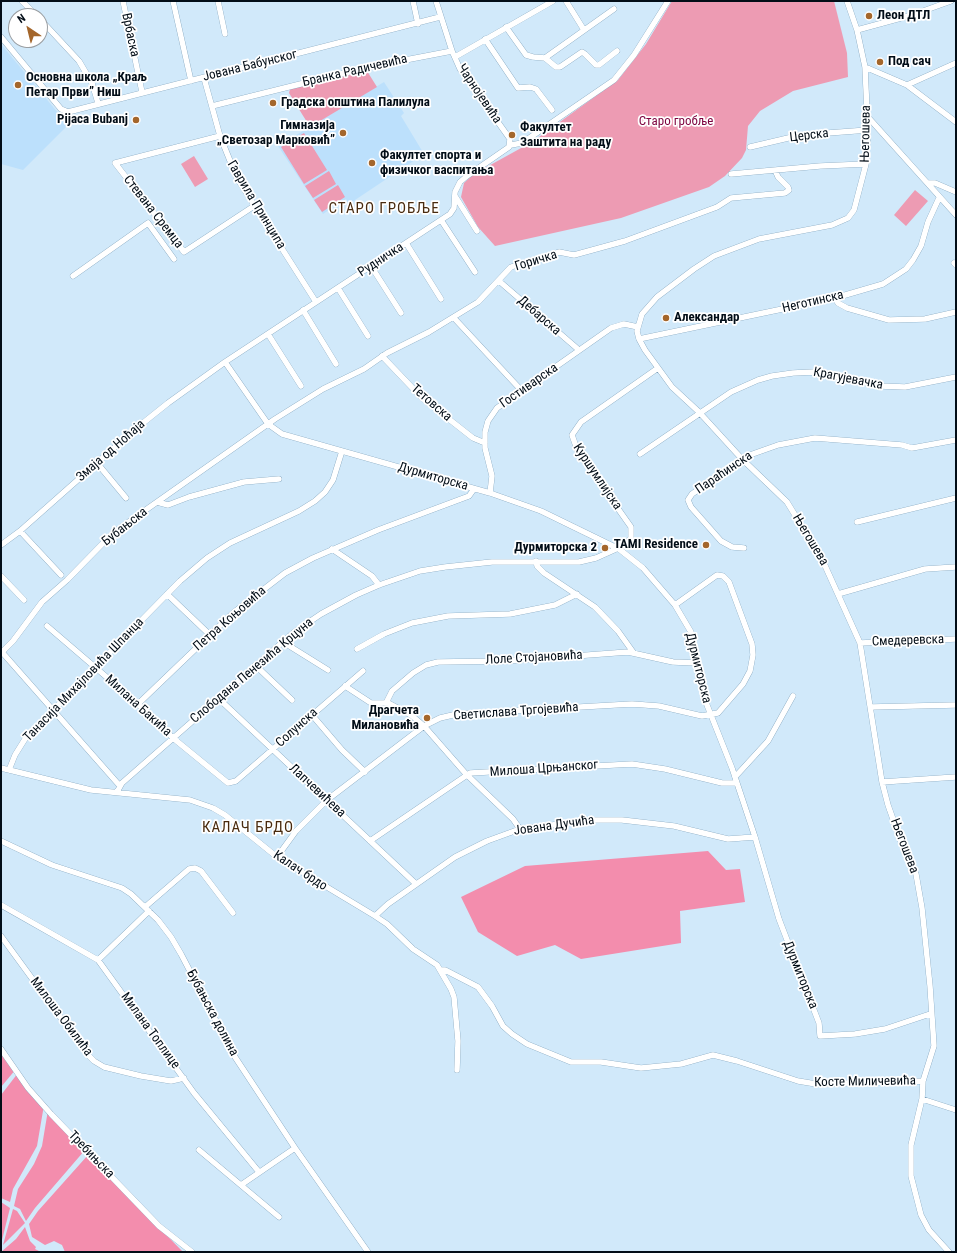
<!DOCTYPE html>
<meta charset="utf-8">
<style>
body{margin:0}
#map{position:relative;width:957px;height:1253px;overflow:hidden;background:#d1e9fa;font-family:"Roboto Condensed",sans-serif}
canvas{display:block}
.frame{position:absolute;inset:0;border:2px solid #020d17;pointer-events:none}
.north{position:absolute;left:8px;top:8px;width:40px;height:40px;box-sizing:border-box;background:#fff;border:1px solid #9a9ea2;border-radius:50%;rotate:325deg;font-size:11px;font-weight:700;line-height:16px;text-align:center;color:#020d17}
.north::after{content:'';display:block;margin:auto;width:14px;height:18px;background:#a4662b;clip-path:polygon(50% 0,100% 100%,50% 72%,0 100%)}
</style>
<div id="map">
<canvas width="957" height="1253"></canvas>
<div class="frame"></div>
<div class="north">N</div>
</div>
<script>
const context = document.querySelector('canvas').getContext('2d');
context.lineJoin = 'round';
function paint(path, color) {
  context.fillStyle = color;
  context.fill(path, 'evenodd');
}
function poly(rows) {
  const path = new Path2D();
  for (const r of rows) {
    path.moveTo(r[0], r[1]);
    for (let i = 2; i < r.length; i += 2) path.lineTo(r[i], r[i + 1]);
  }
  return path;
}
function stroke(path, color, width, dash) {
  context.strokeStyle = color;
  context.lineWidth = width;
  context.lineCap = dash ? 'butt' : 'round';
  context.setLineDash(dash || []);
  context.stroke(path);
}
function write(font, color, halo, rows, align = 'center') {
  context.font = font + ' "Roboto Condensed",sans-serif';
  context.lineWidth = 3.5;
  context.setLineDash([]);
  context.textBaseline = 'middle';
  context.strokeStyle = halo;
  context.fillStyle = color;
  for (const [text, x, y, turn = 0] of rows) {
    context.save();
    context.translate(x, y);
    context.rotate((+turn || 0) * Math.PI / 180);
    context.textAlign = isNaN(turn) ? turn : align;
    if (halo) context.strokeText(text, 0, 0);
    context.fillText(text, 0, 0);
    context.restore();
  }
}
const built = poly([
 [1,44,68,125,23,170,1,164],
 [384,82,404,113,401,116,424,154,349,204,346,199,323,214,278,146]
]);
const green = poly([
 [672,1,834,1,847,53,848,77,793,91,760,111,748,126,746,150,742,158,725,176,709,187,621,218,495,246,478,227,461,197,464,183,474,174,532,142,618,80,646,44],
 [367,71,377,87,310,127,289,93,290,89],
 [304,133,327,170,304,184,281,147],
 [194,156,208,179,195,187,181,164],
 [329,171,336,184,313,198,305,186],
 [338,185,345,197,322,212,314,200],
 [915,190,928,201,906,226,894,215]
]);
const forest = poly([
 [708,851,726,870,740,869,745,902,680,911,681,943,581,959,555,945,517,956,478,932,461,897,525,866],
 [1,1049,16,1069,1,1087],
 [18,1073,44,1105,37,1146,13,1189,10,1202,1,1198,1,1095],
 [48,1110,85,1150,35,1208,26,1221,20,1209,14,1206,18,1189,34,1164,42,1146],
 [88,1155,137,1205,183,1252,65,1252,62,1245,54,1241,45,1245,32,1237,29,1224,38,1211],
 [1,1202,10,1208,1,1244],
 [13,1209,17,1211,25,1223,3,1245],
 [25,1227,30,1241,36,1247,35,1249,41,1252,1,1252,16,1239]
]);
const street = poly([
 [22,1,37,16],
 [123,1,142,92],
 [173,1,191,81],
 [218,1,225,34],
 [413,1,418,24],
 [566,1,584,30],
 [847,1,857,30,865,67,868,133,866,164,854,210,848,218,832,225,759,239,714,256,694,269,657,297,642,314,637,331,639,339,645,350,672,387,699,412,742,459,787,502,822,559,860,643,882,782,888,805,905,853,916,874,922,908,930,986,934,1046,923,1081,922,1099,911,1145,911,1176,921,1215,929,1230,949,1252],
 [40,19,79,61,92,83,98,103],
 [506,27,526,55,533,57,545,58,556,67,560,67,582,52,585,54,596,65,599,65,617,51],
 [857,30,912,15,951,1],
 [1,37,61,109,68,112,440,17],
 [485,39,518,88,530,87,536,89,552,110],
 [455,57,553,1],
 [545,58,614,9],
 [865,67,907,85,956,122],
 [204,78,220,136,237,178,316,302],
 [907,85,956,63],
 [212,106,369,67,452,51],
 [867,116,956,215],
 [220,136,115,163,184,252,254,206],
 [511,145,522,143,614,80,634,55,668,1],
 [750,147,801,135,868,130],
 [731,174,820,166,866,164],
 [928,183,935,183,956,192],
 [455,196,477,231],
 [441,220,475,272],
 [406,243,441,299],
 [954,263,956,265],
 [371,266,401,313],
 [73,276,148,223,174,259],
 [499,281,579,350],
 [338,288,368,336],
 [835,298,838,303,847,308,889,320,925,319,956,312],
 [303,310,336,364],
 [454,318,521,390],
 [268,334,301,386],
 [639,339,835,298,883,284,906,269,913,260,921,246,928,222,939,198],
 [382,356,422,398,473,438,485,443],
 [225,362,268,424,282,434,490,493,541,511,619,549,643,568,675,605,691,632,705,700,732,768,755,837,779,919,819,1023,820,1036,855,1034,885,1029,930,1014],
 [640,454,731,392,758,380,772,376,793,373,814,372,880,386,905,387,956,377],
 [97,463,126,498],
 [490,493,492,476,485,448,485,432,488,421,497,408,611,328,624,324,638,327],
 [157,502,168,505,189,497,244,482,279,479],
 [857,522,956,498],
 [20,531,61,575],
 [1,545,20,531,133,431,168,403,225,362,450,214,454,208,455,192,460,182,467,176,509,147,510,139,460,69,452,51,436,1],
 [744,548,732,547,721,541,691,507,688,500,692,494,747,456,778,445,815,438,902,445,912,448,956,440],
 [332,549,372,576,379,585],
 [536,561,537,566,544,573,595,607,618,631,633,652],
 [1,576,24,600],
 [167,594,210,635],
 [838,594,925,569,956,567],
 [47,626,138,704,173,738,228,783,236,781,363,671],
 [283,642,328,670],
 [860,643,956,639],
 [357,649,384,634,412,623,448,616,510,614,555,605,577,594],
 [1,651,120,786],
 [2,652,13,641,42,602,67,580,113,533,275,419,323,389,364,369,387,353,429,332,478,302,511,267,559,252,574,255,625,241,717,207,731,198,785,193,789,190,788,187,778,177,775,170],
 [255,665,292,700],
 [345,686,371,703,388,703,411,715,424,726,466,774,513,819,520,829],
 [218,698,416,884],
 [386,703,392,691,413,673,426,665,438,662,508,661,628,652,673,662,697,663],
 [138,704,233,613,285,573,313,558,378,530,469,496,474,489],
 [871,707,956,705],
 [312,715,342,750,365,772],
 [1,768,91,790,190,800,213,808,225,815,277,857,375,916,387,924,413,949,437,965,451,989,454,997,458,1041,457,1070],
 [9,770,15,755,25,739,180,581,207,558,230,543,299,511,315,501,325,492,333,480,342,451],
 [735,777,768,741,793,696],
 [882,782,956,777],
 [117,792,122,783,293,633,321,614,356,595,379,585,420,571,445,567,492,562,579,562,596,558,625,545,631,538,631,527,578,452,572,435,581,422,658,368],
 [1,841,52,865,122,888,131,894,158,920,171,937,181,954,235,1057,295,1148,368,1252],
 [370,841,470,773,632,764,665,769,722,783,736,783],
 [277,857,296,831,327,800,424,726,440,718,457,714,632,704,659,706,702,716,718,713,743,684,750,671,753,655,752,644,729,582,723,576,717,575,675,605],
 [1,905,98,960,194,1093,259,1172],
 [145,907,189,869,195,868,201,871,233,913],
 [375,916,388,904,455,857,487,841,520,829,592,820,622,820,674,826,728,839,755,837],
 [1,936,88,1055,94,1061,104,1067,141,1076,171,1081,184,1078],
 [98,960,149,911],
 [441,970,445,970,478,987,492,1006,503,1026,512,1034,527,1044,571,1062,601,1062,641,1068,681,1064,713,1055,737,1061,798,1081,816,1084,923,1081],
 [1,1049,28,1088,51,1114,159,1226,192,1252],
 [922,1099,956,1110],
 [199,1150,279,1217],
 [241,1185,295,1148]
]);
const markers = [
 [869,16,4,"#a4662b"],
 [880,62,4,"#a4662b"],
 [18,85,4,"#a4662b"],
 [273,103,4,"#a4662b"],
 [136,120,4,"#a4662b"],
 [343,133,4,"#a4662b"],
 [512,135,4,"#a4662b"],
 [372,163,4,"#a4662b"],
 [666,318,4,"#a4662b"],
 [706,545,4,"#a4662b"],
 [605,548,4,"#a4662b"],
 [427,718,4,"#a4662b"]
];
const poiNames = [
 ["Леон ДТЛ",877,16],
 ["Под сач",888,62],
 ["Основна школа „Краљ",26,78],
 ["Петар Први” Ниш",26,93],
 ["Градска општина Палилула",281,103],
 ["Pijaca Bubanj",128,120,"right"],
 ["Гимназија",335,126,"right"],
 ["„Светозар Марковић”",335,141,"right"],
 ["Факултет",520,128],
 ["Заштита на раду",520,143],
 ["Факултет спорта и",380,156],
 ["физичког васпитања",380,171],
 ["Александар",674,318],
 ["TAMI Residence",698,545,"right"],
 ["Дурмиторска 2",597,548,"right"],
 ["Драгчета",419,711,"right"],
 ["Милановића",419,726,"right"]
];
const streetNames = [
 ["Врбаска",130,35,78],
 ["Јована Бабунског",250,66,-14],
 ["Бранка Радичевића",355,71,-13],
 ["Чарнојевића",479,94,56],
 ["Његошева",866,134,-89],
 ["Церска",809,136,-7],
 ["Гаврила Принципа",256,205,59],
 ["Стевана Сремца",153,212,52],
 ["Рудничка",381,260,-33],
 ["Горичка",536,261,-17],
 ["Неготинска",813,302,-13],
 ["Дебарска",539,316,41],
 ["Крагујевачка",848,379,11],
 ["Гостиварска",529,386,-35],
 ["Тетовска",431,403,41],
 ["Змаја од Ноћаја",111,451,-41],
 ["Параћинска",724,473,-34],
 ["Дурмиторска",433,477,16],
 ["Куршумлијска",597,477,56],
 ["Бубањска",125,527,-38],
 ["Његошева",810,540,59],
 ["Петра Коњовића",230,619,-41],
 ["Смедеревска",908,641,-2],
 ["Лоле Стојановића",534,658,-3],
 ["Дурмиторска",698,668,76],
 ["Слободана Пенезића Крцуна",252,671,-40],
 ["Танасија Михајловића Шпанца",84,680,-46],
 ["Милана Бакића",138,706,42],
 ["Светислава Тргојевића",516,712,-4],
 ["Солунска",297,728,-42],
 ["Милоша Црњанског",544,769,-4],
 ["Лапчевићева",317,791,43],
 ["Јована Дучића",554,826,-8],
 ["Његошева",904,846,69],
 ["Калач брдо",300,871,33],
 ["Дурмиторска",800,975,68],
 ["Бубањска долина",212,1013,62],
 ["Милоша Обилића",61,1017,53],
 ["Милана Топлице",150,1031,54],
 ["Косте Миличевића",865,1082,-1],
 ["Требињска",91,1155,46]
];
const parkNames = [
 ["Старо гробље",676,122]
];
const quarterNames = [
 ["СТАРО ГРОБЉЕ",384,209],
 ["КАЛАЧ БРДО",248,828]
];
paint(built, '#bce0fc');
paint(green, '#ed9bb3');
paint(forest, '#f38dad');
stroke(street, '#769bb6', 6);
stroke(street, '#fff', 5.5);
for (const [x, y, r, color] of markers) {
  const dot = new Path2D();
  dot.arc(x, y, r, 0, 2 * Math.PI);
  context.fillStyle = color;
  context.fill(dot);
  stroke(dot, '#fff', 1.5);
}
write('bold 13px', '#020d17', '#fff', poiNames, 'left');
write('13px', '#020d17', '#fff', streetNames);
write('13px', '#7d033f', '#fff', parkNames);
context.letterSpacing = '1px';
write('15px', '#492b0f', '#fff', quarterNames);
context.letterSpacing = '0px';
</script>
